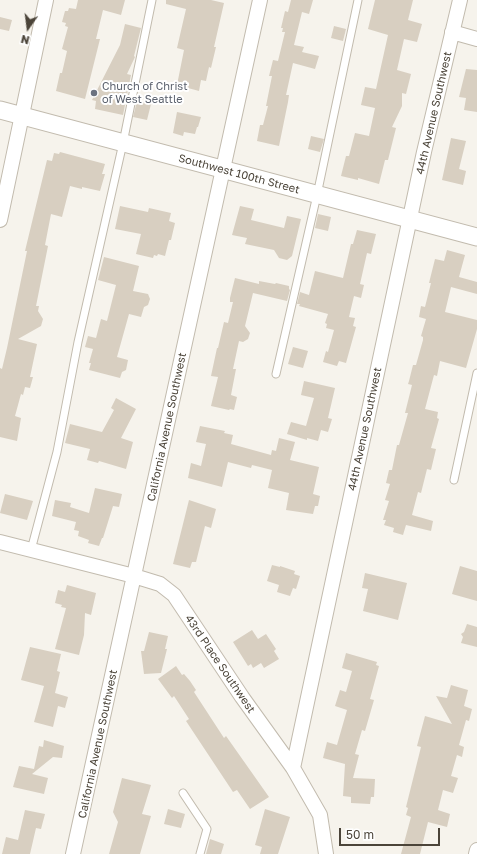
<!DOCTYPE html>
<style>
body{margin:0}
#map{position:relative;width:477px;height:854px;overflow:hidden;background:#f6f3ec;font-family:"Golos Text",sans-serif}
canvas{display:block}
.north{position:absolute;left:8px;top:8px;width:40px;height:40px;-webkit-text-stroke:3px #fff;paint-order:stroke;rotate:194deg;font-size:11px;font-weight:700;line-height:16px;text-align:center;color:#4b4439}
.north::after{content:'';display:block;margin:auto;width:14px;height:18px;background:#4b4439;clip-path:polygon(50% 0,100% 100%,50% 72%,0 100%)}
.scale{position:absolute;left:339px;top:828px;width:101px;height:18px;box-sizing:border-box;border:2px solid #4b4439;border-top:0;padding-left:5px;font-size:12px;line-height:14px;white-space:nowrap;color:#4b4439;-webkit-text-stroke:3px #fff;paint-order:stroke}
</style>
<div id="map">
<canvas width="477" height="854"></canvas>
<div class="north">N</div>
<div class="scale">50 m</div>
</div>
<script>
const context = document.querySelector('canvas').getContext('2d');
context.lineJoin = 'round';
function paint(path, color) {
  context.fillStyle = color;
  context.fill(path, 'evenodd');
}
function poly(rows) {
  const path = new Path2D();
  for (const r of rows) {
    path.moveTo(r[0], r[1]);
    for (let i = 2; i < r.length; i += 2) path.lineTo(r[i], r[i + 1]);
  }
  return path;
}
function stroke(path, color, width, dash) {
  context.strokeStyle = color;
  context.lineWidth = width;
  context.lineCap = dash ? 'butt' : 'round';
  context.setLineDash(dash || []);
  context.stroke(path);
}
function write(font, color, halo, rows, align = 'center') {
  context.font = font + ' "Golos Text",sans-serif';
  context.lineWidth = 4;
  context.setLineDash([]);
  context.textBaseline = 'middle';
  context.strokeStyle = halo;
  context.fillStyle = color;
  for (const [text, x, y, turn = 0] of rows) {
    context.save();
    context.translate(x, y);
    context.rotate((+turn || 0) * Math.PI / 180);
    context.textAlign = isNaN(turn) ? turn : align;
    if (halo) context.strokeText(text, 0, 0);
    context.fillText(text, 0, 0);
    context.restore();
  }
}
const building = poly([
 [78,0,125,0,121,15,103,10,96,39,100,39,85,99,56,91,60,73,62,73,67,51,62,49,68,27,65,26,66,23,62,22,65,11,68,11,69,8,76,9],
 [166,0,211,0,224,3,214,47,216,47,211,68,209,67,206,81,201,80,199,91,177,85,184,50,177,48,186,9,166,4],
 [291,0,313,0,309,14,302,12,294,45,304,47,302,52,319,56,315,69,293,63,286,95,289,95,288,102,279,146,257,141,260,125,263,125,268,106,266,106,272,76,269,76,273,60,278,61,285,32,282,32,283,28,281,28,285,11,288,12],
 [375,0,413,0,408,20,422,24,417,42,404,39,397,70,411,74,406,94,402,93,402,106,392,127,396,128,388,160,385,160,379,184,358,178,358,180,341,176,346,156,349,156,355,133,369,136,375,108,361,105,365,87,376,89,388,35,368,29],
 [0,17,12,20,9,31,0,29],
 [125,24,141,28,134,56,135,57,127,74,131,75,123,115,95,109,96,101,92,100,120,45],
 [334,26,346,29,343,41,331,38],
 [466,69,477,70,477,112,464,110,466,98,459,97],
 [137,101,151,104,147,120,133,117],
 [177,112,201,117,198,127,197,127,195,134,184,132,183,136,173,133],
 [311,136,324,139,320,152,308,149],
 [451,138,466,141,459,169,466,171,463,185,442,180],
 [60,152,105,164,102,174,105,174,100,191,82,187,82,189,70,186,62,217,51,214,45,245,48,246,36,306,39,306,38,311,43,319,41,326,18,339,37,344,30,377,33,377,30,388,25,387,23,395,21,394,15,416,21,418,17,441,0,437,0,368,2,369,7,348,27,251,25,251,47,160,52,161,54,153,59,154],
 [120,206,148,212,149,208,171,213,169,221,175,223,171,240,169,240,165,256,158,254,157,256,154,255,153,258,136,254,141,234,115,229],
 [240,206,254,209,251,220,284,228,287,216,301,219,292,256,287,260,279,258,274,250,245,244,247,238,232,235],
 [318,214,331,217,328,231,315,228],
 [357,230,376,234,371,254,367,253,360,284,364,285,361,298,354,296,349,317,355,318,353,326,356,327,346,363,339,361,337,366,323,362,326,351,328,352,334,330,326,328,327,324,325,323,328,314,299,306,300,304,297,304,300,292,309,295,315,271,343,278,351,244,353,244],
 [447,250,465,255,459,277,477,282,477,294,451,287,445,312,477,320,477,329,466,368,440,361,437,376,434,375,425,409,438,412,437,418,439,419,431,448,436,449,431,470,427,469,421,493,418,492,412,515,433,521,431,531,406,525,403,535,393,532,394,528,384,525,386,520,383,520,389,501,385,500,390,484,386,483,389,470,392,470,397,445,399,445,408,413,405,413,412,385,408,384,409,381,413,365,416,365,423,340,423,337,421,336,426,319,419,317,421,306,425,307,431,283,429,283,435,259,444,261],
 [104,257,139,266,133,291,148,294,150,299,148,305,144,307,141,317,129,314,117,357,128,360,126,370,122,372,120,378,89,370,91,363,89,363,93,349,85,347,88,336,96,338,101,319,107,321,116,285,98,280],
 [235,278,259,284,259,281,275,284,276,283,289,286,289,289,290,290,287,301,253,293,245,326,250,333,248,339,243,342,239,341,233,369,236,369,231,395,237,397,234,410,230,409,229,410,211,406,218,377,211,376,217,348,218,348,224,322,228,323,233,302,230,302,230,298],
 [293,347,308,351,303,368,288,364],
 [304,381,335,388,328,418,332,419,328,432,321,430,318,441,307,438,307,440,287,434,291,422,306,426,314,398,301,395],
 [116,398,136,409,121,438,133,442,126,469,99,461,98,463,87,460,90,449,65,443,70,424,102,432,114,410,111,408],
 [200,426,225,431,224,433,233,435,231,444,271,455,272,450,276,451,279,438,295,442,290,460,319,467,313,494,320,496,318,506,315,506,313,514,286,510,289,493,268,488,272,470,252,465,251,468,228,462,222,487,188,478,191,463,201,466,206,444,196,442],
 [95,488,122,494,119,507,113,506,103,538,102,538,99,546,88,543,89,540,78,536,79,531,74,530,76,522,52,516,55,500,71,503,70,507,89,513],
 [5,494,33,501,27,520,0,513],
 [189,500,216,509,211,528,205,526,196,562,192,562,190,568,173,564],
 [272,565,280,567,280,566,295,571,294,574,300,576,296,589,293,588,290,596,277,592,279,585,267,581],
 [460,566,477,571,477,601,452,594],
 [365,573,407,583,398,620,363,611,368,589,362,588],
 [67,585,96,593,91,615,85,613,84,635,79,655,55,649,66,608,61,607,62,605,55,603,58,590,65,592],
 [467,624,477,627,477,647,461,643,463,637,461,634,464,632],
 [252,630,258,639,266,634,276,649,274,651,279,659,264,668,261,663,253,668,251,664,248,666,233,642],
 [149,632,168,636,165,649,167,649,161,673,144,674,141,651,144,651],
 [30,647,61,654,57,671,60,672,55,693,68,697,65,708,58,706,53,727,34,722,44,686,21,680],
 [346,653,377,662,376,665,379,666,370,699,374,700,365,731,362,730,355,754,359,755,353,778,375,779,374,797,371,797,370,804,351,803,351,797,343,796,345,764,323,758,327,742,337,745,347,710,335,706,340,690,346,692,352,671,342,668],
 [176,666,182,675,184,674,190,681,196,690,194,692,224,738,226,736,269,797,250,809,237,790,233,792,186,721,189,719,174,696,172,698,158,679],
 [451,685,468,690,464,706,472,709,469,721,466,720,459,745,464,747,462,757,457,755,451,776,458,778,453,793,443,790,438,810,450,814,447,827,428,822,420,854,401,854,411,817,406,815,408,808,406,807,421,747,417,746,425,716,452,724,436,696,447,698],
 [44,740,64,746,62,758,53,757,32,774,48,778,44,794,13,787,19,766,34,769,39,746,43,747],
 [122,778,151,785,142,814,151,816,140,854,109,854,118,822,113,812],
 [168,809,185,814,181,828,164,824],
 [265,809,290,817,278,854,260,854,262,847,255,845],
 [25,810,45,814,41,829,36,828,30,854,2,854,6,837,18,840],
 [210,839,224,844,221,854,206,854]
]);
const service = poly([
 [276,374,317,195,358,0],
 [454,480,477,373],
 [31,550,57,452,78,342,123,143,152,0],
 [183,793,207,829,200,854]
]);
const minor = poly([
 [452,32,477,39],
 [0,220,46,0],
 [0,542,134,576,160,584,174,595,242,697,293,768],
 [73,854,260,0],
 [326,854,320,815,293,768,424,152,460,0],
 [476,854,477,850]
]);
const tertiary = poly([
 [0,110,477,237]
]);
const markers = [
 [94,93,4,"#6b7280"]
];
const worshipNames = [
 ["Church of Christ",102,87],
 ["of West Seattle",102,100]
];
const streetNames = [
 ["44th Avenue Southwest",434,113,-77],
 ["Southwest 100th Street",239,174,15],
 ["California Avenue Southwest",167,427,-78],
 ["44th Avenue Southwest",365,429,-78],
 ["43rd Place Southwest",220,664,56],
 ["California Avenue Southwest",98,744,-78]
];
paint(building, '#d8cfc1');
stroke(service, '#c2bbae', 9);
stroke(minor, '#c2bbae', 16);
stroke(tertiary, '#c2bbae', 19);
stroke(service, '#fff', 7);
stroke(minor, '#fff', 14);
stroke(tertiary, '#fff', 17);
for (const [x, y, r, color] of markers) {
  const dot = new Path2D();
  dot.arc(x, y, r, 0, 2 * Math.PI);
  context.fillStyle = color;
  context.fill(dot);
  stroke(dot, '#fff', 1.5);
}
write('11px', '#5b616d', '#fff', worshipNames, 'left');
write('11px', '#4b4439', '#fff', streetNames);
</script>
